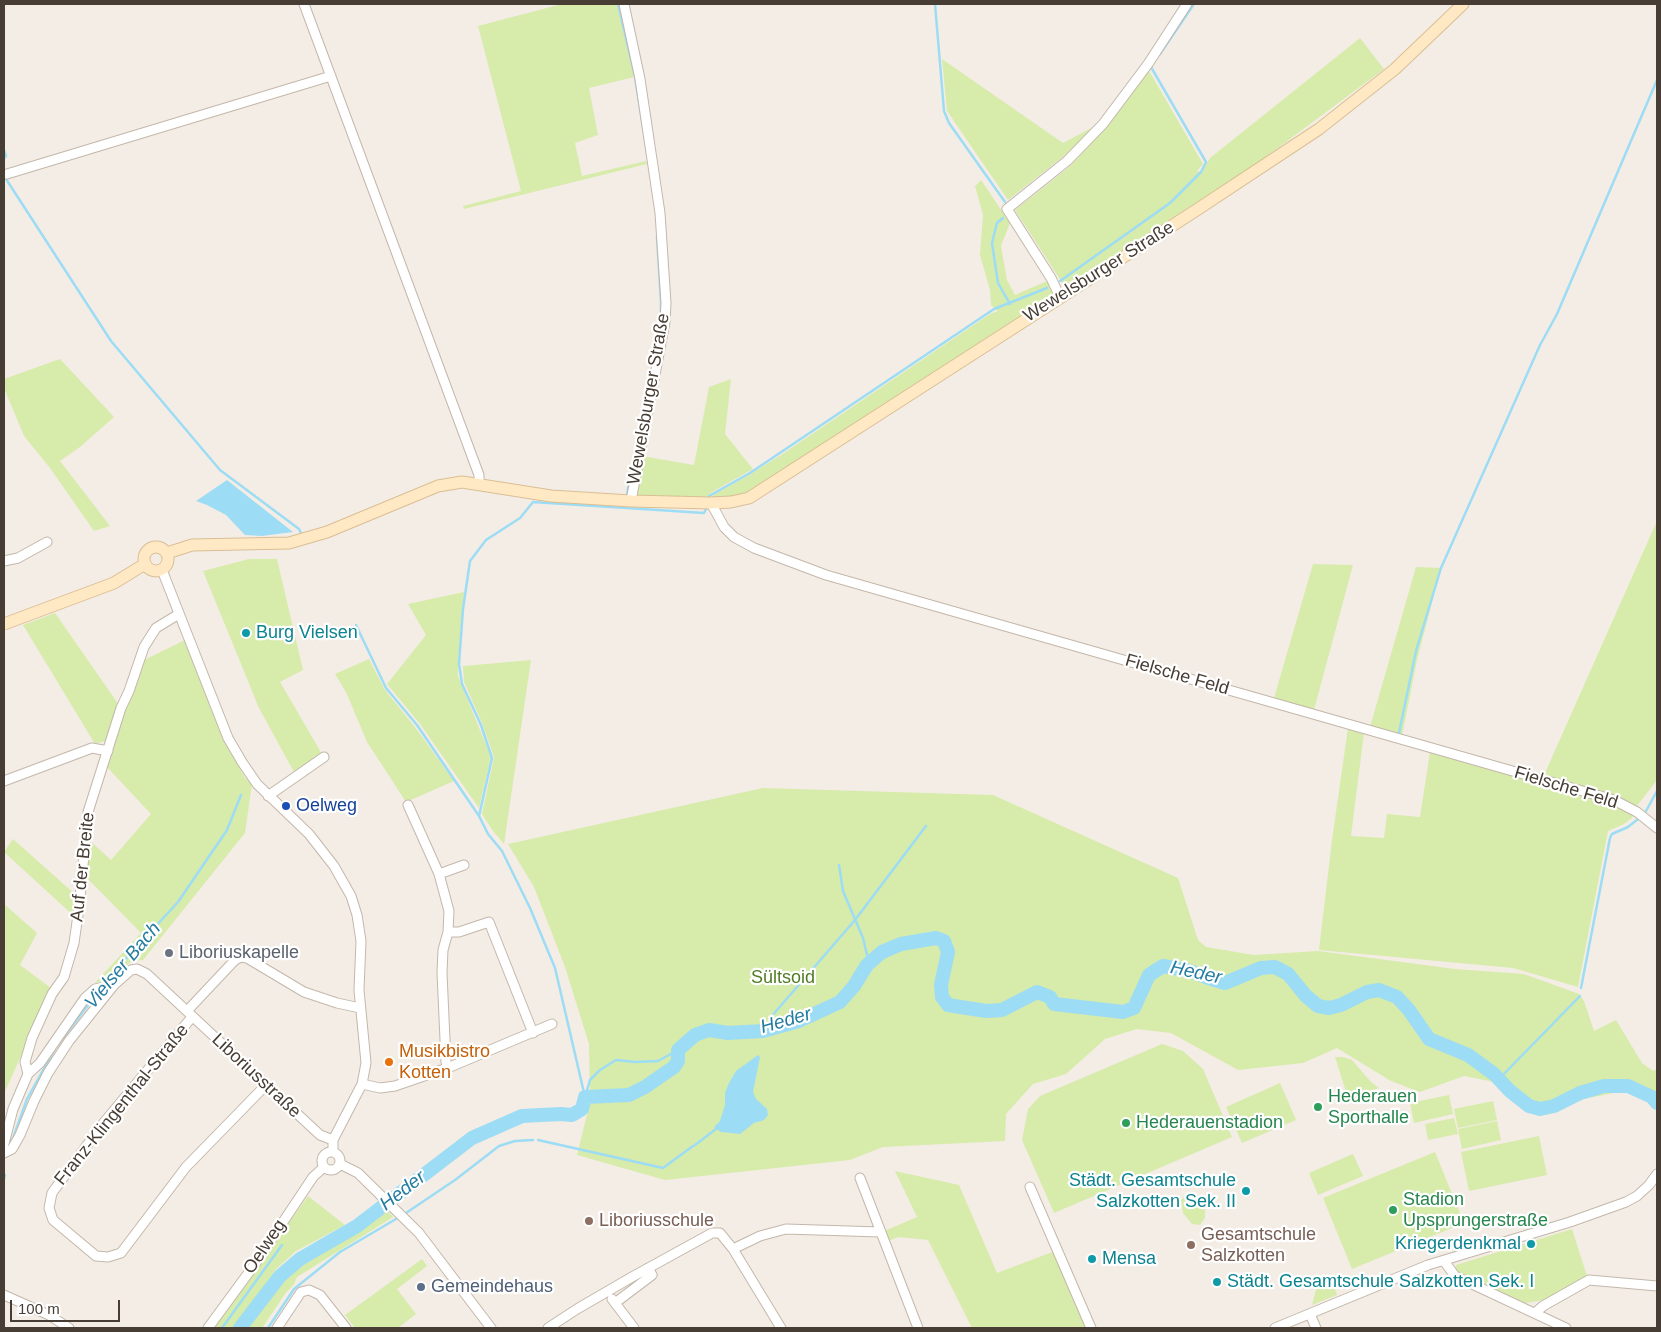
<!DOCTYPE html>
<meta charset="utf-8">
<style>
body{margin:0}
#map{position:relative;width:1661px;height:1332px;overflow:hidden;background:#f4ede5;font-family:Arial,sans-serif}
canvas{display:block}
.frame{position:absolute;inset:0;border:5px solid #473d34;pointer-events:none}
.scale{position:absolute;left:10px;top:1300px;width:110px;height:22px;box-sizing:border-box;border:2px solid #473d34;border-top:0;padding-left:6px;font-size:15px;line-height:18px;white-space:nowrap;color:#473d34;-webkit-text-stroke:4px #fff;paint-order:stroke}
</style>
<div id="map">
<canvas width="1661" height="1332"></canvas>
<div class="frame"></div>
<div class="scale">100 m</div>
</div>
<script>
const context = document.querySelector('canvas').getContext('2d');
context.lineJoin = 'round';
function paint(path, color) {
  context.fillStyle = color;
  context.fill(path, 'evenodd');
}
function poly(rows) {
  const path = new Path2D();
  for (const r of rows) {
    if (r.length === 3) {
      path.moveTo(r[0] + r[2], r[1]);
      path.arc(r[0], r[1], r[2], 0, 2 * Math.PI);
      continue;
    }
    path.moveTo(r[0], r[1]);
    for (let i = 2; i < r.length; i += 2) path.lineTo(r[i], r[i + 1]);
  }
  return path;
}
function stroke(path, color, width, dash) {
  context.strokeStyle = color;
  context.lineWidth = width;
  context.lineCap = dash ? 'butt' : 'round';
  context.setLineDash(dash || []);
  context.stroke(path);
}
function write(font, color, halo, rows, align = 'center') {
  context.font = font + ' Arial,sans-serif';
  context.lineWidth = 4.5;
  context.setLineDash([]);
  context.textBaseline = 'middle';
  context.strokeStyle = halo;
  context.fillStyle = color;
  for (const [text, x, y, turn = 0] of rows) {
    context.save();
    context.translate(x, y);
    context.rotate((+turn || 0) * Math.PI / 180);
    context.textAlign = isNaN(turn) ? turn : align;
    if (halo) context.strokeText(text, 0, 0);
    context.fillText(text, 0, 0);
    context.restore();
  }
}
const green = poly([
 [562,4,617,4,634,77,589,88,598,135,575,143,582,176,646,161,647,164,464,209,463,206,521,191,478,26],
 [1360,38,1384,69,1255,165,1065,287,1015,210,1068,168,1089,146,1121,107,1148,69,1203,164,1197,171,1201,172,1210,158],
 [942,59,1063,143,1095,126,1079,144,1008,200,947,111],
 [981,180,1010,223,1001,246,1007,280,1015,295,1047,281,1052,291,1051,296,750,491,725,498,711,499,713,495,749,475,781,455,990,314,998,311,991,305,990,290,980,255,983,215,975,186],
 [60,359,114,417,80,447,60,461,110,526,94,531,50,468,24,436,4,388,4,379],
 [731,379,725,434,753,469,712,492,707,496,706,499,639,497,636,493,642,456,694,465,709,387],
 [1657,521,1657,780,1637,806,1632,818,1624,824,1608,831,1578,987,1513,968,1319,950,1332,840,1348,728,1364,733,1351,836,1384,838,1387,814,1420,817,1430,752,1541,782],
 [249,559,277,559,303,670,280,682,322,754,294,772,259,708,203,571],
 [1313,564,1353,565,1314,710,1274,698],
 [1416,567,1441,568,1417,660,1402,736,1370,727],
 [464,592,458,663,458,676,491,757,479,808,420,724,387,684,426,635,408,604],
 [55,613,119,705,108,740,95,744,23,625],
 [185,640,225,740,245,778,252,784,245,833,143,960,132,961,115,975,94,984,141,933,85,876,89,840,111,860,151,814,107,767,140,662],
 [369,659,385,690,415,727,454,781,406,802,367,742,346,692,335,674],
 [531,660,504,844,493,831,482,814,494,757,482,723,464,682,463,666],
 [763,788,993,795,1178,878,1198,940,1206,947,1254,955,1318,951,1455,969,1524,974,1579,994,1584,1001,1594,1031,1616,1020,1642,1063,1653,1071,1657,1069,1657,1095,1646,1089,1653,1094,1653,1102,1628,1090,1579,1100,1553,1113,1540,1116,1524,1110,1494,1082,1464,1076,1420,1092,1391,1081,1337,1048,1303,1063,1238,1070,1171,1033,1137,1029,1105,1039,1066,1074,1033,1084,1006,1114,1005,1141,883,1147,850,1160,665,1180,577,1155,590,1103,589,1044,565,967,534,887,508,844],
 [13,839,77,896,75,917,4,852],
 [4,904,37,933,20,965,51,988,4,1094],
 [1162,1044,1183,1051,1203,1069,1232,1137,1054,1213,1022,1140,1028,1109,1040,1096],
 [1335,1057,1343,1057,1352,1060,1371,1082,1379,1088,1349,1101],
 [1280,1083,1296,1120,1242,1143,1226,1107],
 [1449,1095,1453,1114,1414,1123,1410,1103],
 [1493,1101,1497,1120,1458,1128,1454,1109],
 [1454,1118,1458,1134,1428,1140,1425,1124],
 [1497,1121,1501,1140,1462,1149,1458,1129],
 [1539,1136,1547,1175,1469,1191,1461,1152],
 [1435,1152,1464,1223,1352,1269,1323,1198],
 [1353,1154,1363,1176,1318,1195,1309,1173],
 [895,1171,959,1185,997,1273,1055,1251,1088,1328,972,1328,928,1240,898,1237,886,1242,882,1232,917,1217],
 [1187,1194,1193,1194,1201,1201,1205,1210,1205,1218,1200,1225,1192,1224,1183,1213,1181,1200],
 [308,1196,345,1225,296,1251,276,1269,235,1328,214,1328],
 [388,1211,393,1217,297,1277,294,1284,285,1294,262,1328,247,1328,286,1275,295,1268,360,1231],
 [1572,1229,1587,1276,1544,1300,1525,1303,1475,1279,1457,1272,1455,1269,1456,1265],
 [422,1259,427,1266,397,1289,416,1314,398,1328,355,1328,345,1315],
 [1328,1281,1334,1285,1337,1295,1312,1305,1317,1286,1321,1282]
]);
const water = poly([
 [227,480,293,532,262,536,245,535,226,515,207,505,196,501],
 [758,1055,760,1057,753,1092,756,1099,767,1109,768,1115,764,1120,754,1123,740,1134,721,1132,714,1127,720,1121,725,1105,725,1093,729,1083,736,1071]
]);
const stream = poly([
 [618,4,635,77,648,159],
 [935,4,944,111,949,123,1005,202],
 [1160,54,1194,4],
 [4,150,6,156,4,158],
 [6,179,111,341,220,470,299,529,301,533],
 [1003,218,997,223,992,243,998,283,1010,304],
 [657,237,661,302,661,324],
 [1060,281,1170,203,1201,172,1206,162,1151,67],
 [627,494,650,376],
 [708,499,709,496,750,473,994,309,1047,288],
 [356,625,386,688,417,725,479,816],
 [1399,733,1416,651,1441,568,1540,345,1557,314,1657,80],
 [1646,811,1657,791],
 [839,865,843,891,863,938,869,963],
 [106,983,120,965,178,902,227,830,241,795],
 [1581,988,1610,838,1612,834,1628,827,1638,819],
 [771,1017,855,920,926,826],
 [1499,1079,1580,996],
 [585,1097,555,968,530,908,502,851,488,834,479,816,492,758,481,725,462,684,459,664,463,609,470,561,486,540,520,518,533,502,704,513,706,509],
 [585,1097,590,1080,600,1070,616,1060,635,1062,658,1061,678,1050],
 [538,1140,663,1168,693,1146],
 [12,1141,27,1099,56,1047,99,991],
 [695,1145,716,1129],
 [4,1179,5,1175],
 [406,1213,455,1180,499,1146,515,1141,533,1140],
 [222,1328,282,1245],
 [268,1328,294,1289,340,1252,396,1219]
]);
const river = poly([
 [240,1328,280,1276,300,1259,357,1226,472,1138,522,1116,561,1114,572,1115,582,1109,585,1097,629,1095,645,1087,674,1067,678,1061,678,1050,695,1035,709,1030,728,1033,763,1031,799,1021,840,1002,854,986,867,965,882,952,901,944,936,938,944,941,948,952,941,985,942,997,948,1005,986,1011,1002,1010,1037,992,1050,997,1054,1004,1123,1012,1134,1008,1149,975,1163,966,1190,971,1211,979,1225,983,1261,968,1275,967,1288,974,1306,996,1318,1006,1329,1008,1341,1005,1367,992,1379,990,1397,997,1409,1010,1429,1039,1468,1055,1494,1074,1510,1091,1529,1106,1540,1109,1554,1106,1580,1093,1604,1086,1628,1086,1652,1097,1657,1103]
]);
const street = poly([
 [304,4,479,475,479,484],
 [624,4,640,79,660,213,666,303,665,322,631,501],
 [7,174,331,76],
 [1060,297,1051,278,1007,209,1067,161,1103,124,1148,64,1187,4],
 [711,503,724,527,734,537,754,548,826,575,1614,800,1637,812,1657,828],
 [4,561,18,558,47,542],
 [162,570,228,738,242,762,257,784,309,834,334,866,351,896,357,915,361,941,359,990,366,1063,362,1084,333,1140,333,1152],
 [4,781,92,748,108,751],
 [268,796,324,757],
 [408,805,439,874,449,911,448,932,443,950,442,973,446,1062,448,1068],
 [439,874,464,865],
 [448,932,459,932,489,922,533,1033],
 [187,1011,235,960,241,957,247,958,304,992,337,1003,360,1008],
 [192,1017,101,1126,52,1193,49,1208,53,1220,96,1256,108,1257,121,1253,186,1167,265,1086],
 [28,1074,25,1062,32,1038,52,994,64,977,74,943,79,908,88,812,121,708,129,691,144,647,156,628,179,614],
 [362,1084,380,1088,395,1086,450,1067,552,1024],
 [4,1144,13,1109,28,1074,40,1063,85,998,95,989,113,985],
 [331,1161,9],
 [4,1153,12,1149,20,1135,34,1101,48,1073,69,1041,114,985,131,970,137,969,147,974,320,1135,333,1140],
 [340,1164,358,1173,419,1233,491,1328],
 [860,1178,918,1328],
 [1030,1187,1091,1328],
 [733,1249,760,1236,786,1229,880,1232],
 [1444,1261,1455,1276,1566,1328],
 [4,1295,49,1315,69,1328],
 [612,1299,634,1328],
 [615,1303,652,1275,648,1268],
 [1535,1313,1543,1306,1589,1280,1657,1286],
 [1310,1314,1316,1328],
 [208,1328,255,1264,313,1177,324,1167],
 [277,1328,301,1292,309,1290,320,1295,346,1328],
 [548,1328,577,1309,632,1277,712,1233,720,1233,733,1249,781,1328],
 [1275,1328,1428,1265,1570,1222,1626,1202,1637,1196,1649,1185,1657,1174]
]);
const secondary = poly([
 [156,559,12],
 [167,553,192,545,289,543,327,532,438,486,462,482,551,496,631,501,711,503,731,502,749,498,1195,211,1319,129,1395,69,1463,4],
 [4,624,114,583,145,564]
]);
const markers = [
 [246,633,5,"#0f9aa8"],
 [286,806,5,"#1a4fb4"],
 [169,953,5,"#6b7280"],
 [389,1062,5,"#e8710a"],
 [1318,1107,5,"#2e9e5b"],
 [1126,1123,5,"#2e9e5b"],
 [1246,1191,5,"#0f9aa8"],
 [1393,1210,5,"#2e9e5b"],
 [589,1221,5,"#8d6e63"],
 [1531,1244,5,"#0f9aa8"],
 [1191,1245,5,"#8d6e63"],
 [1092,1259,5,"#0f9aa8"],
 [1217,1282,5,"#0f9aa8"],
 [421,1287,5,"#5c6f8a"]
];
const streetNames = [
 ["Wewelsburger Straße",1099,272,-32],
 ["Wewelsburger Straße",649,399,-80],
 ["Fielsche Feld",1177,675,16],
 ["Fielsche Feld",1566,788,17],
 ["Auf der Breite",83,867,-84],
 ["Liboriusstraße",256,1076,43],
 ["Franz-Klingenthal-Straße",122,1105,-51],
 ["Oelweg",265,1247,-56]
];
const cultureNames = [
 ["Burg Vielsen",256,633],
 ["Städt. Gesamtschule",1236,1181,"right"],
 ["Salzkotten Sek. II",1236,1202,"right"],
 ["Kriegerdenkmal",1521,1244,"right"],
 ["Mensa",1102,1259],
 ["Städt. Gesamtschule Salzkotten Sek. I",1227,1282]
];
const transitNames = [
 ["Oelweg",296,806]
];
const worshipNames = [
 ["Liboriuskapelle",179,953]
];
const parkNames = [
 ["Sültsoid",783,978]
];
const foodNames = [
 ["Musikbistro",399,1052],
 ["Kotten",399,1073]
];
const leisureNames = [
 ["Hederauen",1328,1097],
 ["Sporthalle",1328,1118],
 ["Hederauenstadion",1136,1123],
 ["Stadion",1403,1200],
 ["Upsprungerstraße",1403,1221]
];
const educationNames = [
 ["Liboriusschule",599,1221],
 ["Gesamtschule",1201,1235],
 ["Salzkotten",1201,1256]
];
const serviceNames = [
 ["Gemeindehaus",431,1287]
];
const waterNames = [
 ["Vielser Bach",123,966,-50],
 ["Heder",1196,973,12],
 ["Heder",786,1021,-16],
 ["Heder",403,1191,-38]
];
paint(green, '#d7ebab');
paint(water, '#9ddcf5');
stroke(stream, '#9ddcf5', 2.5);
stroke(river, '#9ddcf5', 14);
stroke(street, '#c3b7aa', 11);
stroke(secondary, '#dabe94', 13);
stroke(street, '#fff', 9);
stroke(secondary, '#ffe9c4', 11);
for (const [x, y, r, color] of markers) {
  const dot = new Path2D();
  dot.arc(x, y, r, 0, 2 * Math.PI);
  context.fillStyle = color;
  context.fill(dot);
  stroke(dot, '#fff', 2);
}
write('18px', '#473d34', '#fff', streetNames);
write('18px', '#0d838f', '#fff', cultureNames, 'left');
write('18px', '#164399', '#fff', transitNames, 'left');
write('18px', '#5b616d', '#fff', worshipNames, 'left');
write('18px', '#517c24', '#fff', parkNames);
write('18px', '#c56008', '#fff', foodNames, 'left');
write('18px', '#27864d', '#fff', leisureNames, 'left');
write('18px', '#785e54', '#fff', educationNames, 'left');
write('18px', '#4e5e75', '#fff', serviceNames, 'left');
write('italic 19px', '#247ca0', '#fff', waterNames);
</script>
